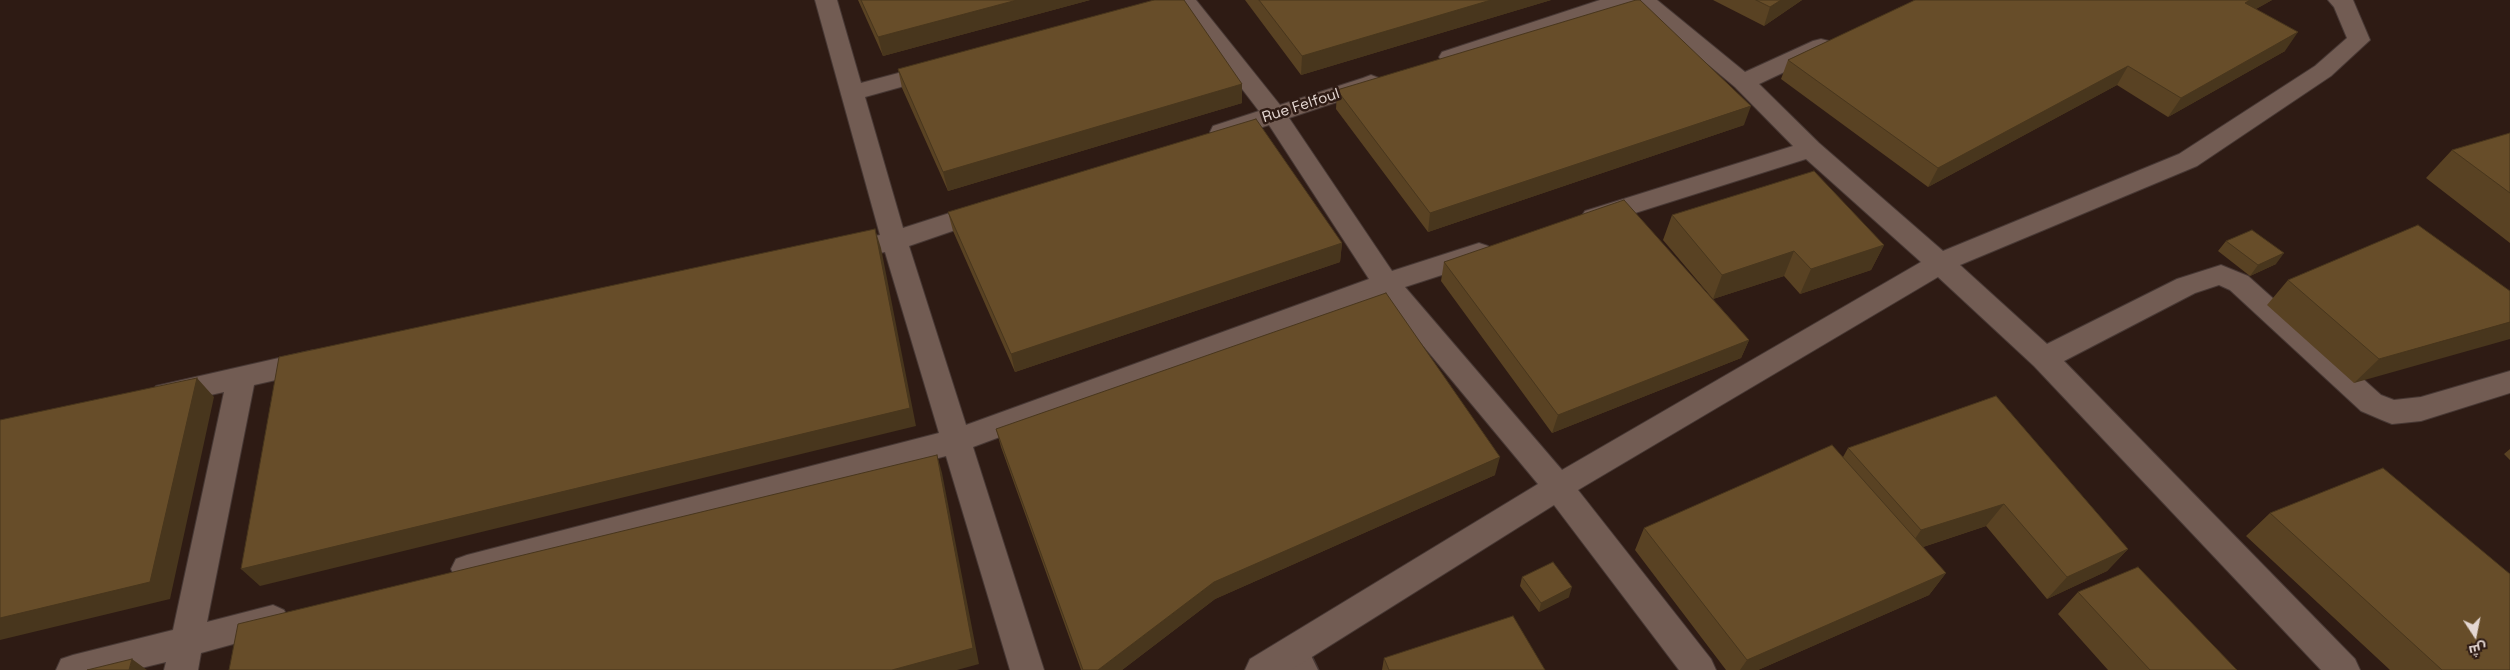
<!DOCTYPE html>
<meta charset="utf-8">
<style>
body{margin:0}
#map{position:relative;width:2510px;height:670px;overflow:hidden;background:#2e1b14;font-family:"Space Grotesk",Cairo,sans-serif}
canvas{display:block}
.north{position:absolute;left:2450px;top:610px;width:50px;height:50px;-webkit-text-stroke:4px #2e1b14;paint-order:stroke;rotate:169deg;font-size:14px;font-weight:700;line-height:20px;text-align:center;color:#e4d7d2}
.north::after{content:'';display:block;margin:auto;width:18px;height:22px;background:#e4d7d2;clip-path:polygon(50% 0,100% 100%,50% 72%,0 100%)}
</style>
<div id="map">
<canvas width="2510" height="670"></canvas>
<div class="north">ش</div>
</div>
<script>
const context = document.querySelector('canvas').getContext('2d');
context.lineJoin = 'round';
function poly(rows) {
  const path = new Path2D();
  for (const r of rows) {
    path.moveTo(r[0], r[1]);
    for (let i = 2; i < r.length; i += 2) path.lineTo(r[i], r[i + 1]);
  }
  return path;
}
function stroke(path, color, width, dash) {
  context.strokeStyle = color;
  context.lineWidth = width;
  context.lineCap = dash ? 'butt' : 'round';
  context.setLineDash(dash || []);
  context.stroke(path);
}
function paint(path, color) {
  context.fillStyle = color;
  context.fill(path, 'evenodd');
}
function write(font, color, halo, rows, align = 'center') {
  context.font = font + ' "Space Grotesk",sans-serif';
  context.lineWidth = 5;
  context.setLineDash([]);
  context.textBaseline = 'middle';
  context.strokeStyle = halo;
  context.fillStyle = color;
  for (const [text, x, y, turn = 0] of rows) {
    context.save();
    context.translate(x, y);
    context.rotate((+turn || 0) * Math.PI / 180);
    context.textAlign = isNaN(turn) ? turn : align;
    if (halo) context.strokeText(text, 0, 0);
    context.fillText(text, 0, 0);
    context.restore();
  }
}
const lane = poly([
 [1293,637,1304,641,1318,670,1286,670,1277,651,1282,641,1293,637]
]);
const street = poly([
 [815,0,837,0,861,83,936,63,944,65,948,70,944,75,865,97,903,228,987,201,996,204,1000,210,996,216,909,246,966,425,1369,279,1269,125,1222,140,1213,138,1210,132,1213,126,1259,111,1174,0,1196,0,1280,105,1363,78,1371,75,1379,78,1383,83,1379,88,1289,118,1392,271,1479,243,1488,246,1492,253,1488,260,1405,287,1562,470,1921,262,1806,159,1594,226,1585,223,1581,217,1585,211,1793,146,1735,87,1632,1,1630,5,1458,62,1450,64,1442,62,1439,57,1442,52,1600,0,1657,0,1745,72,1813,41,1821,39,1829,41,1832,46,1829,51,1759,84,1819,143,1943,251,2179,154,2315,66,2347,38,2334,7,2328,0,2353,0,2370,40,2331,76,2197,166,1960,265,2047,344,2177,279,2221,265,2248,276,2381,395,2394,400,2421,397,2510,371,2510,393,2421,421,2392,424,2382,420,2361,411,2230,290,2219,285,2195,293,2064,361,2355,659,2360,670,2321,670,2034,366,1938,277,1578,490,1711,659,1716,670,1679,670,1554,505,1291,670,1245,670,1250,659,1538,484,1381,295,973,447,1044,670,1010,670,946,456,467,583,456,579,451,569,456,559,467,555,939,433,885,252,843,260,834,258,830,251,834,244,880,235,815,0],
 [314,350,324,353,328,361,324,369,254,385,207,622,273,605,284,610,289,620,284,630,201,653,198,670,164,670,166,662,133,670,56,670,61,659,73,655,173,630,224,392,166,405,156,402,152,394,156,386,314,350]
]);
const wall = poly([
 [858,0,1090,0,883,56],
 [1245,0,1551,0,1301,75],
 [1713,0,1802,0,1764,26],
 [1915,0,2272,0,2256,9,2285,51,2168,117,2117,85,1928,187,1781,79,1788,60],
 [898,69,1242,84,1242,103,948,191,902,88],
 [1337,90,1744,125,1428,232,1336,109],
 [2510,133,2510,243,2426,178,2452,150],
 [948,212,1342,243,1340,262,1015,372,953,231],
 [1672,215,1884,245,1871,270,1800,294,1784,276,1713,299,1749,340,1741,358,1552,433,1441,281,1444,262,1713,299,1663,240],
 [2226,241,2276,264,2250,276,2218,251],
 [2288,280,2510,291,2354,383,2267,305],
 [1996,396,2128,549,2107,571,2047,599,1986,526,1923,547,1946,573,1929,595,1758,670,1726,670,1635,550,1644,528,1843,457,1848,448],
 [996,429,1495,475,1215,599,1122,670,1081,670,1001,447],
 [2510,449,2510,460,2504,454],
 [2270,513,2510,670,2390,670,2246,536],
 [1522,577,1569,597,1539,612,1520,586],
 [2078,592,2237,670,2108,670,2058,614],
 [1384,658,1545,670,1382,670]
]);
const shadedWall = poly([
 [1017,0,1090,0,883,56,878,37],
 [1491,0,1551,0,1301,75,1302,56],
 [1781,0,1802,0,1764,26,1770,7],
 [2250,0,2272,0,2232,22,2245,3],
 [2298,32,2285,51,2168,117,2181,98],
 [2128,66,2117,85,1928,187,1938,168],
 [1242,84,1242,103,948,191,943,172],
 [1751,106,1744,125,1428,232,1430,213],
 [875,229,881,248,916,426,260,586,241,569],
 [1342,243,1340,262,1015,372,1011,354],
 [1884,245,1871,270,1800,294,1811,269],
 [1794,251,1784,276,1713,299,1722,275],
 [2284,253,2276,264,2250,276,2258,265],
 [2510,322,2510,339,2354,383,2379,359],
 [1749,340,1741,358,1552,433,1558,415],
 [197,378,214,397,170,599,0,640,0,618],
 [937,455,942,473,979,664,957,670,892,670],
 [1500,457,1495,475,1215,599,1122,670,1098,670,1214,582],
 [2004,504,1986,526,1905,553,1921,530],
 [2128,549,2107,571,2047,599,2067,577],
 [1946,573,1929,595,1758,670,1740,670,1747,660],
 [1572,587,1569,597,1539,612,1541,603],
 [132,659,147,670,129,670]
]);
const building = poly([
 [861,0,1017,0,878,37,861,0],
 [1154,0,1184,0,1242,84,943,172,898,69,1154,0],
 [1259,0,1491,0,1302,56,1259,0],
 [1636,0,1640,0,1751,106,1430,213,1337,90,1636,0],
 [1756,0,1781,0,1770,7,1756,0],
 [1915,0,2250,0,2245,3,2298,32,2181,98,2128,66,1938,168,1788,60,1915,0],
 [1256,119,1342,243,1011,354,948,212,1256,119],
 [2510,133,2510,193,2452,150,2510,133],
 [1814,171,1884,245,1811,269,1794,251,1722,275,1672,215,1814,171],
 [1624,200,1749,340,1558,415,1444,262,1624,200],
 [2418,225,2510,291,2510,322,2379,359,2288,280,2418,225],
 [875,229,910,408,241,569,279,357,875,229],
 [2252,230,2284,253,2258,265,2226,241,2252,230],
 [1386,293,1500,457,1214,582,1098,670,1083,670,996,429,1386,293],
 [197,378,150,582,0,618,0,420,197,378],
 [1996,396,2128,549,2067,577,2004,504,1921,530,1848,448,1996,396],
 [1832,445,1946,573,1747,660,1644,528,1832,445],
 [937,455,973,648,892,670,229,670,238,624,937,455],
 [2383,468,2510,574,2510,670,2442,670,2270,513,2383,468],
 [1553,562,1572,587,1541,603,1522,577,1553,562],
 [2138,567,2237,670,2150,670,2078,592,2138,567],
 [1513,616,1545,670,1389,670,1384,658,1513,616],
 [132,659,129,670,87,670,132,659]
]);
const streetNames = [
 ["Rue Felfoul",1301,106,-18]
];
stroke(lane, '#473834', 3);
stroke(street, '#473834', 2);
paint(lane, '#725c53');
paint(street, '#725c53');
paint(wall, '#594223');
paint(shadedWall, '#48361d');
paint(building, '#674d29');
stroke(building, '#48361d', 1);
write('15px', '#e4d7d2', '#2e1b14', streetNames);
</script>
